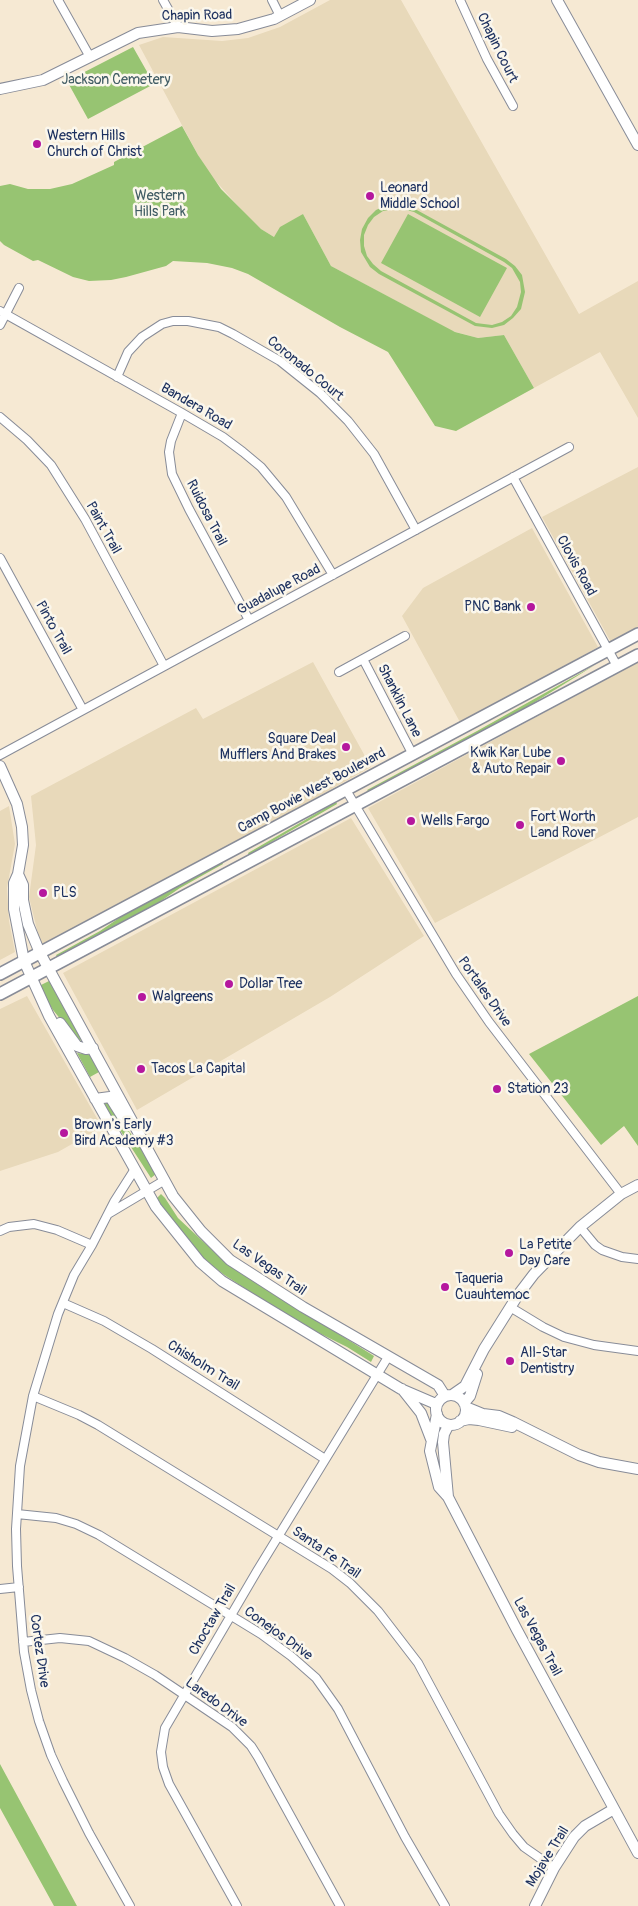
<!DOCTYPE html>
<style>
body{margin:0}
canvas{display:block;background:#f6e9d3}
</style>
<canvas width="638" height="1906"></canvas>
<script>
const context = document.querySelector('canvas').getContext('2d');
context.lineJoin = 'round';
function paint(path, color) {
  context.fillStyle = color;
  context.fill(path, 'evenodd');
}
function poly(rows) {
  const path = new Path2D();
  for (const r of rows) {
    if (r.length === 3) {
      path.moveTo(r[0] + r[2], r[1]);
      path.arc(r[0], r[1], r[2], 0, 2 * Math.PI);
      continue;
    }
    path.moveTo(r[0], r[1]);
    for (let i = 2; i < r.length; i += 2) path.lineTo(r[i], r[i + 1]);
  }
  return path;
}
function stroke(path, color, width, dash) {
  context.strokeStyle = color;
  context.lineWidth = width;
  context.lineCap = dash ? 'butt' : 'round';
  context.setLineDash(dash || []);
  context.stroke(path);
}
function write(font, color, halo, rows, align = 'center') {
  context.font = font + ' Pangolin,sans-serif';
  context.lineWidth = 5;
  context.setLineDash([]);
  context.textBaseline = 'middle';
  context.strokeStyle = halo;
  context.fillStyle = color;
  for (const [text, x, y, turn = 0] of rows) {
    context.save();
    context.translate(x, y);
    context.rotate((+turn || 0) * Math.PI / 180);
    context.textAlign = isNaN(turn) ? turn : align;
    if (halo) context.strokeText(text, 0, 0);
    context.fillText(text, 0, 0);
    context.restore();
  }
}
const built = poly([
 [330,0,401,0,579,314,638,281,638,418,600,352,534,388,504,335,478,338,452,331,331,266,303,214,274,237,261,229,248,217,211,176,198,155,139,45,163,37,222,41,248,38,280,27],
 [638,467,638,630,612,644,542,517],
 [532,528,598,647,461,724,402,616,423,588],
 [313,662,371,767,42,950,29,897,36,845,31,796,196,708,203,719],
 [638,662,638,817,435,923,368,808],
 [9,806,15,844,7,888,9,921,15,952,0,960,0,811],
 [351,818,424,936,330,997,137,1110,63,973],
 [27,996,102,1127,58,1152,0,1171,0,1009]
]);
const green = poly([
 [133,47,154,84,88,119,67,81],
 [182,126,198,155,221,189,261,229,274,237,280,227,303,214,331,266,455,332,478,338,504,335,534,388,456,431,435,426,388,352,340,327,248,274,232,268,207,263,173,261,166,266,126,277,111,280,89,281,73,277,38,260,33,261,4,245,0,241,0,186,10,184,28,189,50,189,72,184,114,165,114,162],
 [399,204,415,209,506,259,515,266,522,275,525,292,521,309,513,318,504,325,492,328,475,326,379,274,370,267,361,252,360,240,362,229,368,218,376,210,387,205],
 [399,208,414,212,504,262,512,268,520,282,521,292,517,307,511,316,502,322,492,325,476,323,381,271,373,264,367,256,364,246,364,235,368,225,374,217,383,211],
 [408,214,507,268,480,317,381,263],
 [595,665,527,707,368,791,367,790,477,731],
 [336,802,337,804,249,855,248,853],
 [222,862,223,864,180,888,155,905,57,957,56,955,100,931,122,916],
 [49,981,81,1039,80,1043,53,1010,41,990,41,985],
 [638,996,638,1146,624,1126,601,1145,529,1054],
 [77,1053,90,1055,99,1072,90,1077],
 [106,1100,145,1153,156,1174,151,1178,109,1113,103,1101],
 [161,1194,165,1198,178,1218,227,1264,374,1356,371,1362,347,1347,295,1321,223,1274,203,1258,171,1221,157,1198],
 [0,1764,77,1906,54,1906,0,1808]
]);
const street = poly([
 [58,0,90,57],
 [163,0,178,27],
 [272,0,280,16],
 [460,0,487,59,513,106],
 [0,311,182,413,223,437,243,452,261,467,286,497,333,575],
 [0,325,19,288],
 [117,377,128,352,142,337,162,324,173,321,188,321,219,327,233,334,280,361,320,393,348,421,374,454,416,530],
 [182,413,171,441,169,452,172,474,189,509,249,620],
 [0,417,27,440,51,465,85,519,164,666],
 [513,477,617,666],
 [0,558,83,710],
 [363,659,413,755],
 [339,672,405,636],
 [0,755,569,447],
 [346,790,456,974,489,1022,621,1194],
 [108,1214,165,1180],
 [580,1227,595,1245,602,1250,622,1257,638,1259],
 [0,1231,9,1227,34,1224,57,1230,92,1245],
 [63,1303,104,1321,152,1349,325,1459],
 [510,1307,543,1327,564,1337,594,1345,638,1351],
 [33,1396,79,1415,98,1425,332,1569,350,1583,378,1611,418,1663,499,1814,513,1834,524,1847,554,1868],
 [17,1514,56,1518,76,1524,99,1535,261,1634,291,1656,316,1678,338,1709,405,1837,445,1906],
 [0,1589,19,1587],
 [23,1642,60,1638,89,1641,125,1658,155,1675,232,1727,251,1746,258,1757,340,1906],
 [130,1906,89,1833,63,1781,51,1755,39,1721,31,1690,24,1652,17,1566,16,1529,20,1466,33,1396,58,1314,74,1275,92,1245,114,1202,135,1169],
 [237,1906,169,1784,163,1767,161,1752,165,1728,257,1571,388,1357]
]);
const secondary = poly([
 [557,0,638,145],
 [0,89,43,80,138,33,178,27,212,31,238,29,274,19,310,0],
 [0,766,17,804,22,827,23,845,18,874,14,883,14,909,24,961,49,1016,156,1207,200,1262,222,1281,401,1389,436,1404,436,1409],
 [18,874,23,885,23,900,28,924,40,953,173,1196,201,1231,230,1260,303,1307,438,1385,445,1396],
 [60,1023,77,1046,86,1049,93,1048],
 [95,1099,110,1097,127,1124],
 [402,1389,421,1413,431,1439],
 [452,1395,465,1386,484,1349,518,1295,534,1274,580,1227,621,1194,638,1185],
 [451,1410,15],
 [464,1403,470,1396,477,1374],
 [466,1407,483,1414,499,1416,513,1422,579,1455,599,1462,638,1469],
 [437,1414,430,1451,439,1487,448,1497],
 [460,1421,469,1419,479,1420,512,1427],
 [448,1426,444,1434,443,1442,448,1497,517,1630,638,1853],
 [535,1906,554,1868,574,1837,585,1826,614,1809]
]);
const primary = poly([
 [0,974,638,634],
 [0,994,638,655]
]);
const markers = [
 [37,144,5,"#b5179e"],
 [370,196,5,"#b5179e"],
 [531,607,5,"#b5179e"],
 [346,747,5,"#b5179e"],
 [561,761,5,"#b5179e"],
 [411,821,5,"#b5179e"],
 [520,825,5,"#b5179e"],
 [43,893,5,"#b5179e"],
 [229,984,5,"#b5179e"],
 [142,997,5,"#b5179e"],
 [141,1069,5,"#b5179e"],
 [497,1089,5,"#b5179e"],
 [64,1133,5,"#b5179e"],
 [509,1253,5,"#b5179e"],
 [445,1287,5,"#b5179e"],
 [510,1361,5,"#b5179e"]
];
const streetNames = [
 ["Chapin Road",197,16,-1],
 ["Chapin Court",497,48,64],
 ["Coronado Court",305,369,39],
 ["Bandera Road",196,407,30],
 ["Ruidosa Trail",206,513,63],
 ["Paint Trail",103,528,61],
 ["Clovis Road",576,566,61],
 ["Guadalupe Road",279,590,-28],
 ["Pinto Trail",53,628,61],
 ["Shanklin Lane",399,701,63],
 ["Camp Bowie West Boulevard",312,791,-28],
 ["Portales Drive",484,992,55],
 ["Las Vegas Trail",269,1268,35],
 ["Chisholm Trail",203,1366,32],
 ["Santa Fe Trail",326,1553,35],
 ["Choctaw Trail",213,1620,-60],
 ["Conejos Drive",278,1634,36],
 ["Las Vegas Trail",537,1637,62],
 ["Cortez Drive",39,1651,82],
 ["Laredo Drive",216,1703,36],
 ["Mojave Trail",548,1857,-58]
];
const parkNames = [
 ["Jackson Cemetery",116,80],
 ["Western",160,196],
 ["Hills Park",160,212]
];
const poiNames = [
 ["Western Hills",47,136],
 ["Church of Christ",47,152],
 ["Leonard",380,188],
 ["Middle School",380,204],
 ["PNC Bank",521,607,"right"],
 ["Square Deal",336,739,"right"],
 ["Mufflers And Brakes",336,755,"right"],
 ["Kwik Kar Lube",551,753,"right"],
 ["& Auto Repair",551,769,"right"],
 ["Fort Worth",530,817],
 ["Land Rover",530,833],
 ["Wells Fargo",421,821],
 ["PLS",53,893],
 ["Dollar Tree",239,984],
 ["Walgreens",152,997],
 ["Tacos La Capital",151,1069],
 ["Station 23",507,1089],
 ["Brown's Early",74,1125],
 ["Bird Academy #3",74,1141],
 ["La Petite",519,1245],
 ["Day Care",519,1261],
 ["Taqueria",455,1279],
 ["Cuauhtemoc",455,1295],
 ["All-Star",520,1353],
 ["Dentistry",520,1369]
];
paint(built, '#e8d9ba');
paint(green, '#97c472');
stroke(street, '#888c98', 10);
stroke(secondary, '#888c98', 12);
stroke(primary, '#888c98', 14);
stroke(street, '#fff', 8);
stroke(secondary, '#fff', 10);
stroke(primary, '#fff', 11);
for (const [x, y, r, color] of markers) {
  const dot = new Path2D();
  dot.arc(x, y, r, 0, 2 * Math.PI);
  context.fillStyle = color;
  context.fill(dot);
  stroke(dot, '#fbf7ec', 2);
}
write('14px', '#1b2f5e', '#fbf7ec', streetNames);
write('14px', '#405c64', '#fbf7ec', parkNames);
write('14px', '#1b2f5e', '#fbf7ec', poiNames, 'left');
</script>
